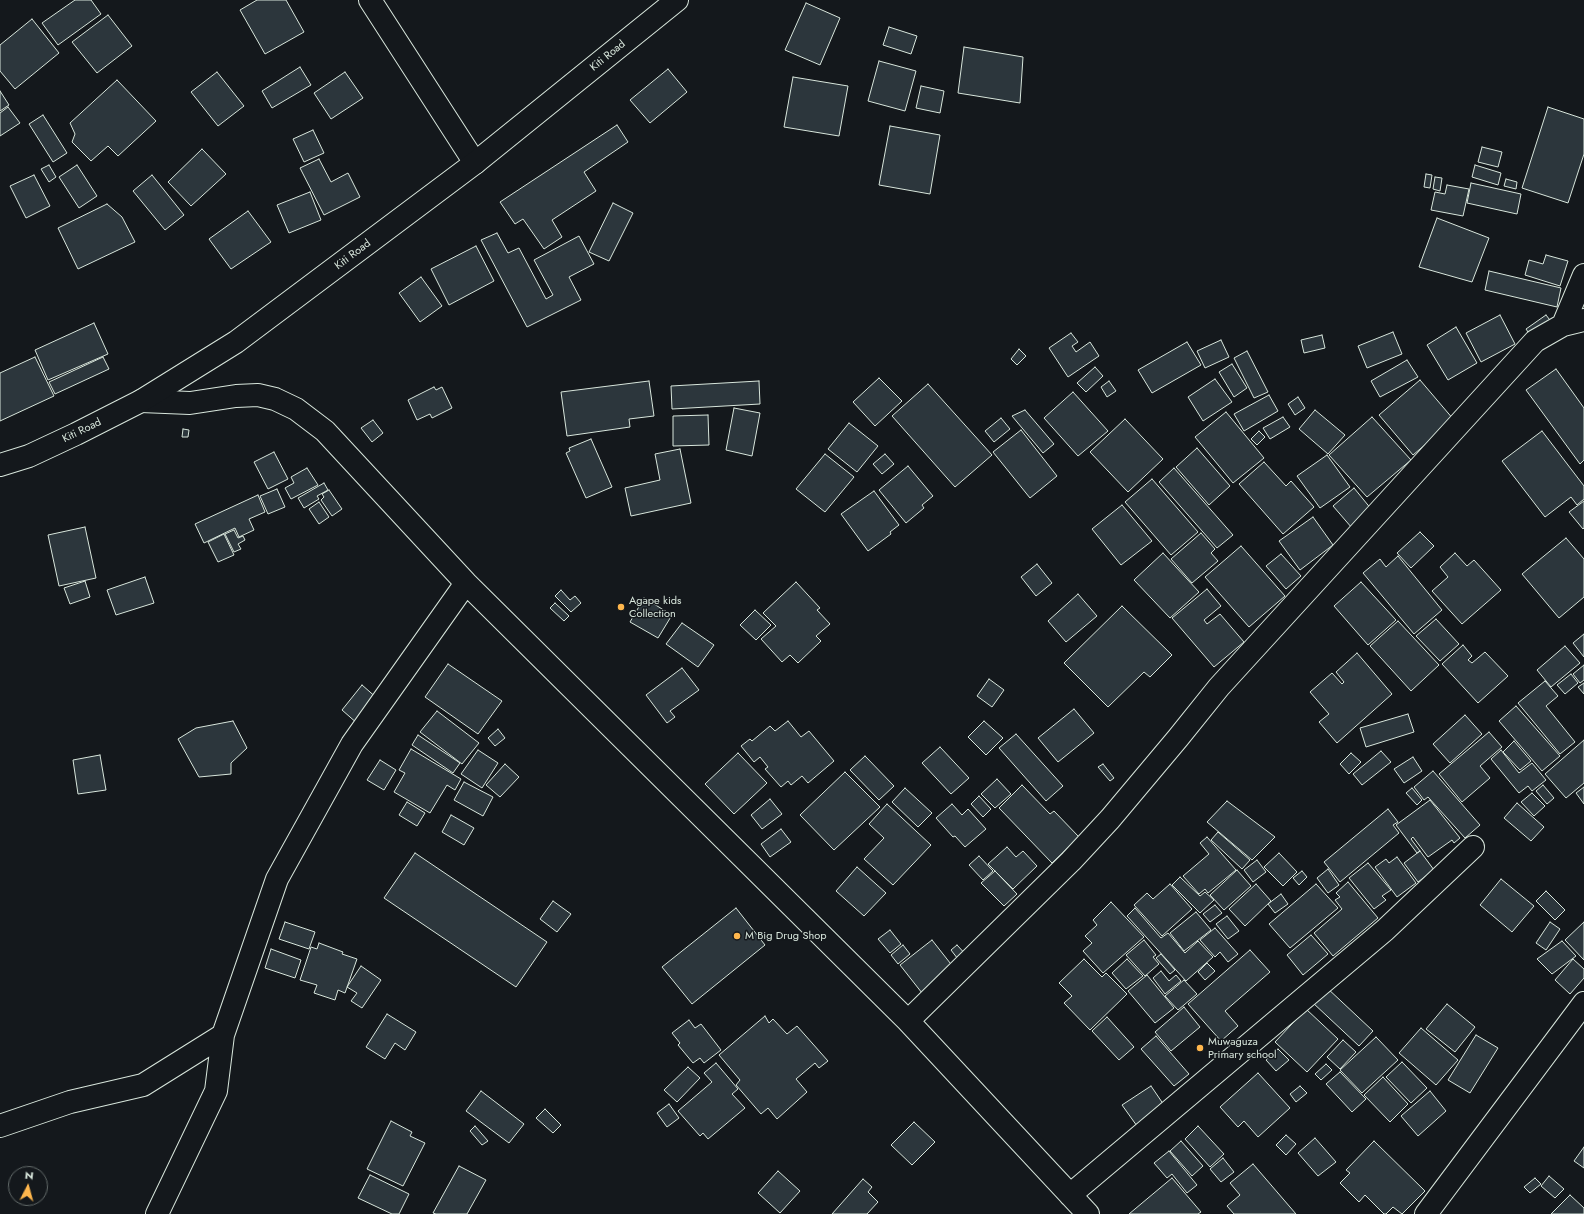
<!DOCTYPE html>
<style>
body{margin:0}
#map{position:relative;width:1584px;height:1214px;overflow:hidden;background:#14181c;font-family:Jost,sans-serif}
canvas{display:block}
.north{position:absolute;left:8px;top:1166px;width:40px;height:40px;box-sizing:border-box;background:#14181c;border:1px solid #626a69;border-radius:50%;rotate:6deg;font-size:11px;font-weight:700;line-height:16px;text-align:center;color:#d8e6dc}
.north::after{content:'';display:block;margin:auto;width:14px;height:18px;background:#ffb74d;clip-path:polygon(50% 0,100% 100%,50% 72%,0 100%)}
</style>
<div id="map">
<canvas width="1584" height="1214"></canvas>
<div class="north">N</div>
</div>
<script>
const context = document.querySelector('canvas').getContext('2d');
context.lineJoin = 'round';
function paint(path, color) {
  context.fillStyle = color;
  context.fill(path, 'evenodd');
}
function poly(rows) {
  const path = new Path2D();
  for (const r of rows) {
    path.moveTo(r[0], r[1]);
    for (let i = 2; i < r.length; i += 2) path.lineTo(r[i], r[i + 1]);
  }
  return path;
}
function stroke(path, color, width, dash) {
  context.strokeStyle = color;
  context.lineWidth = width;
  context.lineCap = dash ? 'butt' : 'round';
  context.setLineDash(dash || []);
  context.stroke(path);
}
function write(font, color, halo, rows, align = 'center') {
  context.font = font + ' Jost,sans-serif';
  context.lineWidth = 3;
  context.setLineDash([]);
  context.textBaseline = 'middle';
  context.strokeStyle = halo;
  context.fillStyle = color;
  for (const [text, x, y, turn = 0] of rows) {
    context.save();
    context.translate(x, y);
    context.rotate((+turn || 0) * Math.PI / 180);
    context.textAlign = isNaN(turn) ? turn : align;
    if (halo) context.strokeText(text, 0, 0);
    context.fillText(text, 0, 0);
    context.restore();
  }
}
const building = poly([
 [75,0,91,0,101,14,58,45,42,23,75,0],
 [257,0,286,0,304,32,265,54,240,10,257,0],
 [806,3,840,18,820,65,785,50,806,3],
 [108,15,132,46,97,73,72,42,108,15],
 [32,19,59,53,15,89,0,71,0,45,32,19],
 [889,27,917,36,911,54,883,45,889,27],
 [964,47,1023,57,1020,103,958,93,964,47],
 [879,61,916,71,905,111,868,101,879,61],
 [300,67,311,85,272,108,262,91,300,67],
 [668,69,687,92,650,123,630,100,668,69],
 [217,72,244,106,218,126,191,92,217,72],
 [345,72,363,98,331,119,314,93,345,72],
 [793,77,848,86,839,136,784,127,793,77],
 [117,80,156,121,118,156,108,146,91,161,72,142,75,134,70,123,117,80],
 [921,86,944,91,940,113,916,108,921,86],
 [0,91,9,105,0,111,0,91],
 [8,107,20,123,0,136,0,113,8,107],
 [1548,107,1584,119,1584,154,1568,203,1522,188,1548,107],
 [43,115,67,153,53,162,29,124,43,115],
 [617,125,628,142,584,172,596,191,552,220,562,237,544,249,523,219,515,224,500,202,617,125],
 [890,126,940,135,930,194,879,185,890,126],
 [313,130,324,153,304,162,293,139,313,130],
 [1482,147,1502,152,1498,167,1478,162,1482,147],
 [202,149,226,174,191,206,168,182,202,149],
 [319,159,331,182,348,173,360,197,324,215,300,168,319,159],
 [49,165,56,177,49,182,41,169,49,165],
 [77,165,97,196,79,208,59,177,77,165],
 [1475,165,1501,173,1498,185,1472,177,1475,165],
 [1426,174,1432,175,1430,188,1424,187,1426,174],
 [34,175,50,206,26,218,10,186,34,175],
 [152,175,184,215,165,230,133,191,152,175],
 [1435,177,1442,178,1440,191,1433,189,1435,177],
 [1506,179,1517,182,1516,189,1504,186,1506,179],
 [1471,183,1521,194,1517,214,1467,203,1471,183],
 [1447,185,1469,189,1463,216,1431,210,1435,192,1445,194,1447,185],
 [310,192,321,220,289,233,277,205,310,192],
 [613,203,633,213,609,261,589,252,613,203],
 [107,204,122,217,135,242,78,269,58,228,107,204],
 [248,211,271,242,231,269,209,239,248,211],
 [1437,218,1489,238,1472,282,1419,267,1437,218],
 [497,233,508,253,519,248,546,299,553,295,534,260,579,236,594,264,569,277,581,300,527,327,481,240,497,233],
 [476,246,494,281,449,305,431,269,476,246],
 [1546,255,1568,261,1560,286,1525,275,1529,260,1543,264,1546,255],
 [1489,271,1561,288,1557,307,1485,290,1489,271],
 [421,277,442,306,420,322,399,293,421,277],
 [1500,315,1515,344,1481,362,1466,333,1500,315],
 [1546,315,1553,324,1532,338,1526,329,1546,315],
 [94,323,108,354,48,380,35,350,94,323],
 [1456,327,1477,363,1448,380,1427,345,1456,327],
 [1393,332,1402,354,1367,368,1358,346,1393,332],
 [1071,333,1078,342,1072,346,1076,352,1090,342,1099,356,1068,377,1049,348,1071,333],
 [1322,335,1325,348,1304,353,1301,340,1322,335],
 [1221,340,1229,357,1205,368,1197,351,1221,340],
 [1187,342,1201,365,1152,393,1138,370,1187,342],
 [1019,349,1026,356,1017,365,1011,359,1019,349],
 [1247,351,1268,392,1254,398,1234,358,1247,351],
 [35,357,54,396,0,421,0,373,35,357],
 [103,357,109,369,55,394,49,382,103,357],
 [1407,360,1418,377,1380,397,1371,381,1407,360],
 [1232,364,1247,388,1234,397,1219,372,1232,364],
 [1095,367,1103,376,1086,392,1077,383,1095,367],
 [1556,369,1584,408,1584,460,1580,464,1526,390,1556,369],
 [879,378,902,401,875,426,853,402,879,378],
 [1215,379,1232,402,1203,421,1188,397,1215,379],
 [1420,380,1454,420,1413,455,1379,415,1420,380],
 [649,381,654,416,629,419,630,427,567,436,561,392,649,381],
 [759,381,760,404,672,409,671,386,759,381],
 [1109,381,1116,391,1107,397,1101,387,1109,381],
 [928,384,992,455,955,487,892,416,928,384],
 [434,387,436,390,442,387,452,408,432,418,430,414,417,420,408,400,434,387],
 [1073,392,1108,431,1078,456,1044,418,1073,392],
 [1269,395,1278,411,1244,431,1234,414,1269,395],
 [1298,397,1305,408,1295,415,1288,404,1298,397],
 [734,408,760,413,752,456,726,450,734,408],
 [1025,410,1054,444,1043,453,1012,416,1025,410],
 [1315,410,1345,435,1328,454,1299,429,1315,410],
 [1226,412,1264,458,1233,483,1195,437,1226,412],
 [708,415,709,445,673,446,673,416,708,415],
 [1283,417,1290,427,1270,439,1263,428,1283,417],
 [1372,417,1411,460,1367,497,1329,455,1372,417],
 [1001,418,1010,429,994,442,985,431,1001,418],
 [1125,419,1163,459,1128,492,1090,452,1125,419],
 [373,420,383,433,372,442,361,428,373,420],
 [849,423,878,446,857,472,828,449,849,423],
 [183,429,189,430,188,437,182,437,183,429],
 [1021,430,1057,476,1030,498,993,452,1021,430],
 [1259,431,1265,437,1257,445,1251,439,1259,431],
 [1542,431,1584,486,1584,499,1577,505,1571,497,1545,517,1502,461,1542,431],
 [591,439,612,487,586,498,566,453,570,451,569,448,591,439],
 [1197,448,1230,486,1209,505,1176,467,1197,448],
 [680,449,691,503,631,516,625,488,660,480,655,454,680,449],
 [274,452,288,479,268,489,254,462,274,452],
 [825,454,854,477,825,512,796,489,825,454],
 [885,454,894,464,882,474,873,464,885,454],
 [1327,455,1350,487,1320,508,1297,476,1327,455],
 [1264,462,1286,486,1291,481,1314,507,1283,534,1239,484,1264,462],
 [908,466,933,496,922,505,924,508,906,523,879,490,908,466],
 [307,468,318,485,291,499,285,488,294,483,291,477,307,468],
 [1174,468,1233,535,1217,548,1159,482,1174,468],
 [1152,479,1198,532,1171,555,1125,502,1152,479],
 [324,483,328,490,317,496,319,499,304,508,298,498,324,483],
 [1354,488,1372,510,1352,528,1333,506,1354,488],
 [277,489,285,507,268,514,260,496,277,489],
 [329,490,342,509,332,516,321,500,324,497,322,494,329,490],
 [874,491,899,525,890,532,891,534,868,551,841,514,874,491],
 [258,495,265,512,249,519,254,530,239,537,235,528,204,543,195,524,258,495],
 [1584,501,1584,528,1583,529,1569,512,1584,501],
 [319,502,329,517,319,524,309,509,319,502],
 [1122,505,1152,541,1121,565,1092,529,1122,505],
 [1313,517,1333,545,1300,570,1279,541,1313,517],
 [85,527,96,578,59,586,48,535,85,527],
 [234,530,238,538,243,536,245,540,238,544,241,549,234,552,225,534,234,530],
 [1420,532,1434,546,1411,568,1397,553,1420,532],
 [1201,533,1215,549,1211,553,1218,561,1192,583,1171,559,1201,533],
 [224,534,234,555,218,562,208,542,224,534],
 [1566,538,1584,559,1584,597,1559,618,1522,574,1566,538],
 [1241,546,1285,596,1249,627,1205,577,1241,546],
 [1163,553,1199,592,1170,618,1134,580,1163,553],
 [1455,553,1467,566,1474,560,1501,590,1462,624,1432,591,1448,577,1440,567,1455,553],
 [1281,554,1301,576,1286,589,1266,566,1281,554],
 [1398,556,1442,610,1414,634,1363,573,1380,559,1386,567,1398,556],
 [1037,564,1052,583,1036,596,1021,577,1037,564],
 [145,577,154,603,116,615,107,590,145,577],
 [85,581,90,597,70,604,64,588,85,581],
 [796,582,820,608,817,610,830,624,816,636,821,641,798,663,790,655,782,662,761,639,776,626,763,613,796,582],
 [1361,582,1396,620,1368,645,1334,606,1361,582],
 [1207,589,1221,606,1204,620,1207,624,1220,614,1244,642,1214,667,1172,618,1207,589],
 [561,590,570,600,575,596,581,603,571,612,555,596,561,590],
 [1078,594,1097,616,1066,642,1048,621,1078,594],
 [644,598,672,615,658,638,630,622,644,598],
 [555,603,569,616,564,621,550,608,555,603],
 [1122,606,1172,655,1150,677,1144,672,1108,707,1064,663,1122,606],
 [755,610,771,625,756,640,740,625,755,610],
 [1436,619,1459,644,1440,661,1416,636,1436,619],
 [1398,621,1439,665,1411,691,1370,646,1398,621],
 [682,623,714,645,698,667,666,644,682,623],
 [1584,634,1584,657,1573,643,1584,634],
 [1463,645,1472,656,1468,660,1472,663,1485,652,1508,676,1478,703,1442,664,1463,645],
 [1565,646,1580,663,1551,687,1537,670,1565,646],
 [1357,653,1392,694,1337,743,1319,722,1329,714,1310,692,1332,673,1342,684,1344,682,1336,672,1357,653],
 [448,664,502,701,478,734,425,697,448,664],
 [1584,665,1584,680,1580,683,1573,674,1584,665],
 [682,668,699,690,670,711,675,717,667,723,646,695,682,668],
 [1571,674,1578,683,1565,694,1557,685,1571,674],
 [989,679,1004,690,992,707,977,696,989,679],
 [1545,681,1558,696,1546,706,1575,742,1560,754,1518,703,1545,681],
 [1584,683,1584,694,1578,687,1584,683],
 [362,685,378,699,358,724,342,710,362,685],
 [1516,706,1560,756,1542,771,1499,721,1516,706],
 [1074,709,1094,733,1058,762,1038,738,1074,709],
 [437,711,479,743,462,764,420,732,437,711],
 [1408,714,1414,732,1366,747,1360,728,1408,714],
 [1465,715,1482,734,1450,763,1433,744,1465,715],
 [233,721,247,748,231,763,231,774,199,777,178,739,196,728,233,721],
 [788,721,801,737,809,731,834,761,808,783,802,776,791,785,788,781,781,787,765,769,768,767,760,757,754,762,741,746,750,739,752,741,770,726,775,731,788,721],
 [984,721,1003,738,986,755,968,737,984,721],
 [498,729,505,738,495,746,488,738,498,729],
 [1489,732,1502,747,1480,766,1490,778,1462,802,1439,774,1489,732],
 [1016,734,1063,786,1046,801,999,748,1016,734],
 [418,735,460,763,453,773,412,745,418,735],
 [1584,740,1584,783,1566,798,1545,774,1584,740],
 [1514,741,1531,761,1520,770,1503,752,1514,741],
 [940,747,969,778,951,794,922,763,940,747],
 [411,749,461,779,455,790,447,785,430,813,394,792,405,773,399,770,411,749],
 [478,750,498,763,482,788,461,774,478,750],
 [1501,750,1519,773,1532,763,1546,780,1532,791,1528,786,1519,793,1491,759,1501,750],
 [1381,751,1391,762,1362,785,1353,774,1381,751],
 [738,753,767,783,734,814,705,784,738,753],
 [1351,753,1361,762,1349,774,1340,764,1351,753],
 [100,755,106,790,78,794,73,760,100,755],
 [865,756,894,786,879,800,850,770,865,756],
 [1413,757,1422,771,1404,783,1394,769,1413,757],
 [380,760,396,770,384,790,367,780,380,760],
 [505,764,519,777,500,797,486,785,505,764],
 [1103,764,1114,778,1110,781,1098,767,1103,764],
 [1433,771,1480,825,1465,838,1428,797,1424,800,1414,787,1433,771],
 [845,772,880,807,834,850,800,815,845,772],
 [997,779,1011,794,995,808,981,794,997,779],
 [464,782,493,797,483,816,454,800,464,782],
 [1022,785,1050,814,1054,811,1079,837,1052,863,999,808,1022,785],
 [1543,785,1554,798,1547,804,1536,791,1543,785],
 [1584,787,1584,804,1576,793,1584,787],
 [905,788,932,813,918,827,892,802,905,788],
 [1412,788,1422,800,1417,805,1406,793,1412,788],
 [1532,793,1545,806,1534,816,1521,802,1532,793],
 [979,796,991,809,983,817,971,804,979,796],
 [770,799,782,814,762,829,751,815,770,799],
 [1430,800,1460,838,1454,843,1452,840,1428,857,1413,837,1411,839,1420,851,1417,853,1396,825,1430,800],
 [1227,801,1275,837,1252,860,1207,822,1227,801],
 [407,802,425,813,417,826,399,815,407,802],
 [1517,803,1544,827,1531,841,1504,818,1517,803],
 [887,804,931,845,893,885,864,859,884,838,869,824,887,804],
 [952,804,962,815,968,809,986,829,965,847,955,836,953,837,936,818,952,804],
 [1388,809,1398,822,1393,825,1399,833,1340,882,1324,862,1388,809],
 [451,815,474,828,464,845,442,832,451,815],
 [781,829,791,842,770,857,761,844,781,829],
 [1218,832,1250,860,1242,869,1211,840,1218,832],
 [1207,837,1236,870,1208,893,1205,889,1199,894,1183,876,1209,854,1200,843,1207,837],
 [1007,847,1016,857,1023,851,1037,866,1013,889,988,864,1007,847],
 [1420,851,1434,870,1418,882,1404,863,1420,851],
 [415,853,547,942,516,987,384,898,415,853],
 [1279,853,1297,872,1283,886,1264,867,1279,853],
 [979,856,993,871,983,880,969,865,979,856],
 [1397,857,1416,883,1397,897,1375,867,1386,859,1389,863,1397,857],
 [1257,860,1266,872,1253,882,1244,870,1257,860],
 [1368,863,1391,890,1382,896,1386,900,1374,909,1349,878,1368,863],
 [857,867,886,893,864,916,836,891,857,867],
 [1328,869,1339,885,1328,893,1317,878,1328,869],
 [1237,870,1251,886,1224,910,1210,895,1237,870],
 [995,871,1017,894,1004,906,981,883,995,871],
 [1302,871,1307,877,1299,885,1293,878,1302,871],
 [1180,877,1200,896,1205,892,1214,900,1200,913,1172,885,1180,877],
 [1501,879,1534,906,1512,932,1480,905,1501,879],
 [1348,882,1378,918,1333,956,1314,933,1342,909,1335,900,1340,897,1336,893,1348,882],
 [1170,884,1192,909,1162,936,1134,905,1147,893,1153,899,1170,884],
 [1256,884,1271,901,1245,926,1229,909,1256,884],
 [1316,884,1338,908,1290,948,1269,924,1316,884],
 [1546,891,1565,910,1555,920,1536,901,1546,891],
 [1281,894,1288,904,1275,913,1268,904,1281,894],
 [553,901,571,914,557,932,540,919,553,901],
 [1111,902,1144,937,1103,973,1083,951,1092,943,1085,936,1097,925,1093,920,1111,902],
 [1215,905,1222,913,1210,922,1203,914,1215,905],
 [736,908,765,945,692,1004,662,967,736,908],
 [1135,908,1161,938,1168,933,1185,953,1198,941,1213,957,1186,981,1127,916,1135,908],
 [1196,912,1211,930,1184,951,1170,933,1196,912],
 [1227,916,1239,931,1228,939,1216,924,1227,916],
 [285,922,315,932,309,949,279,939,285,922],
 [1550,922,1560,929,1546,950,1536,943,1550,922],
 [1584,922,1584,960,1565,940,1584,922],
 [1215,928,1238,954,1228,962,1220,952,1215,957,1200,940,1215,928],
 [890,930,901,944,890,953,878,939,890,930],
 [1311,935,1328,954,1303,975,1287,955,1311,935],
 [932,940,954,968,922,993,900,965,932,940],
 [1144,940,1156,955,1153,957,1159,964,1145,976,1126,955,1144,940],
 [1562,941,1576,956,1552,974,1537,959,1562,941],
 [319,943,343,952,342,954,357,959,345,993,338,990,335,1000,314,993,317,985,300,980,311,947,317,949,319,943],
 [903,945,910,954,898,964,891,955,903,945],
 [957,945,968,957,961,963,951,950,957,945],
 [271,949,301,960,295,978,265,968,271,949],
 [1250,950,1270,972,1225,1011,1238,1026,1221,1041,1188,1004,1250,950],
 [1161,954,1175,970,1170,974,1156,958,1161,954],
 [1084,959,1102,977,1106,973,1127,994,1090,1030,1064,1003,1072,996,1059,983,1084,959],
 [1127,959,1143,976,1126,989,1112,973,1127,959],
 [1573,959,1584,969,1584,978,1570,994,1555,980,1573,959],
 [1207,963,1215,971,1205,980,1198,972,1207,963],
 [361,966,381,980,362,1008,351,1001,357,993,347,987,361,966],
 [1161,971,1169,981,1176,975,1181,981,1165,994,1153,978,1161,971],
 [1147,975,1174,1008,1155,1023,1128,991,1147,975],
 [1184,980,1197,994,1178,1010,1165,996,1184,980],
 [1326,987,1373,1031,1359,1046,1312,1002,1326,987],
 [1447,1004,1475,1027,1455,1052,1426,1029,1447,1004],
 [1184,1007,1200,1027,1171,1051,1155,1032,1184,1007],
 [1306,1009,1338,1039,1307,1072,1275,1042,1306,1009],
 [387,1014,416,1032,405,1050,395,1043,385,1059,366,1047,387,1014],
 [765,1016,769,1023,773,1019,787,1034,797,1026,828,1061,819,1068,815,1063,796,1079,807,1092,777,1119,768,1108,761,1114,736,1085,740,1080,719,1055,765,1016],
 [1107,1017,1134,1047,1119,1060,1092,1031,1107,1017],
 [689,1020,695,1028,701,1024,721,1050,704,1063,700,1058,693,1063,678,1045,680,1043,672,1033,689,1020],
 [1421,1028,1458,1060,1436,1085,1399,1053,1421,1028],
 [1476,1035,1498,1048,1470,1093,1448,1080,1476,1035],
 [1156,1036,1189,1074,1174,1086,1141,1049,1156,1036],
 [1376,1037,1398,1060,1362,1093,1340,1070,1376,1037],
 [1343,1040,1356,1052,1340,1069,1327,1057,1343,1040],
 [1278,1049,1289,1060,1276,1071,1266,1060,1278,1049],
 [1402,1062,1427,1088,1411,1103,1386,1077,1402,1062],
 [716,1063,738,1089,732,1094,745,1108,708,1139,703,1133,700,1136,678,1111,712,1082,704,1073,716,1063],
 [1326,1064,1332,1070,1321,1080,1315,1074,1326,1064],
 [688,1067,700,1078,677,1102,664,1090,688,1067],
 [1340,1072,1366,1099,1352,1112,1326,1084,1340,1072],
 [1258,1073,1290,1108,1258,1137,1244,1121,1238,1127,1220,1107,1258,1073],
 [1383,1077,1408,1104,1390,1122,1364,1095,1383,1077],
 [1151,1086,1166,1108,1137,1126,1122,1105,1151,1086],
 [1300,1086,1307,1093,1296,1102,1290,1094,1300,1086],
 [481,1091,524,1124,509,1143,466,1111,481,1091],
 [1430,1091,1446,1111,1418,1136,1401,1116,1430,1091],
 [669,1104,679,1118,667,1127,657,1113,669,1104],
 [545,1109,561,1125,553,1133,536,1118,545,1109],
 [391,1121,412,1132,410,1136,425,1143,403,1186,367,1169,391,1121],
 [914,1122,935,1142,912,1165,891,1145,914,1122],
 [475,1126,488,1141,482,1145,470,1131,475,1126],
 [1198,1126,1224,1154,1210,1167,1185,1139,1198,1126],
 [1286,1135,1296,1144,1286,1155,1276,1145,1286,1135],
 [1315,1138,1336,1162,1318,1176,1298,1153,1315,1138],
 [1181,1141,1203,1166,1192,1176,1170,1151,1181,1141],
 [1374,1141,1425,1191,1402,1214,1393,1207,1386,1214,1384,1214,1365,1195,1359,1202,1340,1183,1350,1173,1346,1170,1374,1141],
 [1584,1147,1584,1168,1574,1161,1584,1147],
 [1169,1151,1197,1185,1187,1193,1172,1174,1167,1178,1154,1163,1169,1151],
 [1223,1158,1234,1172,1221,1182,1210,1169,1223,1158],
 [1253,1164,1296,1214,1234,1214,1227,1206,1240,1195,1230,1183,1253,1164],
 [459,1166,486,1180,467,1214,436,1214,433,1213,459,1166],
 [778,1171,800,1191,780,1213,758,1193,778,1171],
 [370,1175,409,1194,399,1214,392,1214,358,1198,370,1175],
 [1549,1176,1564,1189,1555,1198,1541,1186,1549,1176],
 [1172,1178,1201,1212,1198,1214,1129,1214,1172,1178],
 [1535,1178,1541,1184,1530,1193,1524,1187,1535,1178],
 [863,1179,872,1187,868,1192,878,1202,867,1214,832,1214,863,1179],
 [1570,1195,1584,1208,1584,1214,1551,1214,1570,1195]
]);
const street = poly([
 [370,0,475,163],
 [1563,325,1584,275],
 [141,401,190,403,236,396,258,395,275,399,296,409,325,431,466,583,908,1021,1088,1214],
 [908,1021,1071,861,1110,819,1178,738,1219,687,1535,341,1563,325,1584,320],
 [0,1126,70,1102,143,1085,223,1035],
 [1070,1195,1385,930,1473,847],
 [157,1214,216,1091,223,1035,277,879,352,744,466,583],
 [1426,1214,1584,1003]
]);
const secondary = poly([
 [0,465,29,456,76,434,141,401,236,342,475,163,677,0]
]);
const markers = [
 [621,607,4,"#ffb74d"],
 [737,936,4,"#ffb74d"],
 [1200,1048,4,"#ffb74d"]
];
const streetNames = [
 ["Kiti Road",608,56,-39],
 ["Kiti Road",353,255,-37],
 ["Kiti Road",82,431,-26]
];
const poiNames = [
 ["Agape kids",629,601],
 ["Collection",629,614],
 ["M Big Drug Shop",745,936],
 ["Muwaguza",1208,1042],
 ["Primary school",1208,1055]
];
paint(building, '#2c363c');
stroke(building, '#d8e6dc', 1);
stroke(street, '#d8e6dc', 24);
stroke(secondary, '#d8e6dc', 24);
stroke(street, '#14181c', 22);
stroke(secondary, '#14181c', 22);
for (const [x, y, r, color] of markers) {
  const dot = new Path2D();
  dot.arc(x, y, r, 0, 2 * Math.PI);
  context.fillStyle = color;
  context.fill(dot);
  stroke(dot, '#14181c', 1.5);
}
write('11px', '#d8e6dc', '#14181c', streetNames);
write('11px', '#d8e6dc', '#14181c', poiNames, 'left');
</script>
